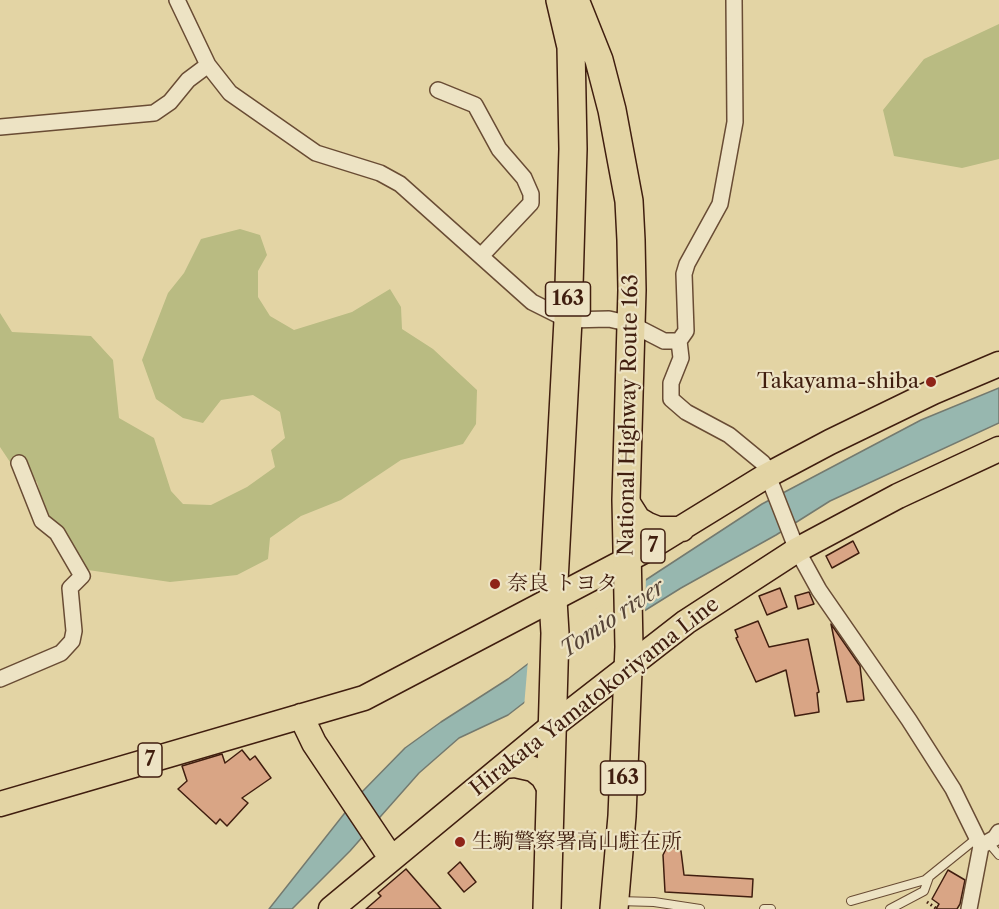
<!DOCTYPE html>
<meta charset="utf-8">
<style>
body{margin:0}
canvas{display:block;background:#e3d4a4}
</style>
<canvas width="999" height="909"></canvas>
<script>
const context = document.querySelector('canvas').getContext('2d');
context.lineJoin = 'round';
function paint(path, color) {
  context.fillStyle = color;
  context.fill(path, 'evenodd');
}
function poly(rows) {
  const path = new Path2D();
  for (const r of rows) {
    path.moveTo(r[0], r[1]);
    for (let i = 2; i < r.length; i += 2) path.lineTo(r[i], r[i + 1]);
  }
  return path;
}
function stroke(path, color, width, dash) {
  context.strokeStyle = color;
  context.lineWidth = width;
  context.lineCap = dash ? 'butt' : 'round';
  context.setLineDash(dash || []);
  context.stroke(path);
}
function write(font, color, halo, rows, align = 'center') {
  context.font = font + ' "Libre Caslon Text","Noto Serif JP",serif';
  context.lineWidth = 4.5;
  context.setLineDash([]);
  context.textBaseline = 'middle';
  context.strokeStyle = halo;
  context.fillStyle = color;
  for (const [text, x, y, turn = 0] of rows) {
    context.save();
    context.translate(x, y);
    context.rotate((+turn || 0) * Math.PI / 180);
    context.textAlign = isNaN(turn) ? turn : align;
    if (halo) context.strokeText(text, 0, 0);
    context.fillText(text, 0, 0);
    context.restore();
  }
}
const green = poly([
 [999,24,999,159,962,168,894,156,883,110,924,59],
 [240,229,260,235,267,255,258,271,258,297,270,316,294,330,352,312,390,289,401,307,402,329,433,349,477,390,476,424,463,444,401,460,341,500,301,516,270,538,268,559,237,575,170,582,88,570,65,532,47,518,37,482,10,462,0,447,0,313,12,332,91,336,113,360,119,418,154,438,171,491,183,504,211,505,247,487,275,467,271,450,285,438,280,412,253,395,221,400,203,423,183,418,156,399,142,360,168,293,184,273,201,239]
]);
const water = poly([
 [999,388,999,423,830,501,776,535,681,588,636,616,508,715,459,738,419,773,350,851,292,909,269,909,359,795,405,748,441,722,508,679,592,615,762,504,921,420,999,388]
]);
const pier = poly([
 [646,576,645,614,524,707,528,660,590,612]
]);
const building = poly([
 [853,541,859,553,832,568,826,556,853,541],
 [780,588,787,607,767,615,759,596,780,588],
 [809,592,814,604,798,609,795,596,809,592],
 [758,621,769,647,808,639,819,692,817,693,819,712,795,716,786,670,756,682,736,638,738,637,735,630,758,621],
 [831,624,860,666,864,700,847,702,831,624],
 [242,750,250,760,255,756,271,778,242,798,248,803,227,826,220,819,216,824,178,789,187,781,182,766,222,754,225,763,242,750],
 [668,845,681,851,684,875,753,879,752,897,665,892,663,855,668,845],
 [460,862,476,882,464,892,448,873,460,862],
 [406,869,441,909,366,909,381,896,378,893,406,869],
 [948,870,965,880,960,904,957,909,936,909,939,904,932,899,948,870]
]);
const path = poly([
 [927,902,937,909]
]);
const lane = poly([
 [988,842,999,855],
 [618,901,654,902,700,909],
 [851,901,925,880,977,838],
 [764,909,771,909],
 [890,909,924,891,929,877]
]);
const street = poly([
 [177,0,208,65,230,93,316,153,380,173,400,184,532,302,568,320,609,319,631,324,664,341,679,341,681,358,671,383,671,399,686,412,729,435,763,463,797,550,819,590,909,720,953,789,981,846,969,909],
 [438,90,475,105,499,149,524,178,531,194,531,203,481,256],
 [0,127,154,113,170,102,188,80,208,65],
 [679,341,686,331,684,274,687,264,720,204,735,122,734,0],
 [0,679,61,653,72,641,74,631,70,588,82,576,57,533,42,521,19,463],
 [981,846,995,838,999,832]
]);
const primary = poly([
 [626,500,638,519,648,525,658,529,682,529],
 [301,716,314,743,391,858],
 [504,766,515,765,533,769,543,777,551,791],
 [0,804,364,698,644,551,766,476,830,442,933,392,999,364],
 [331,909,551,727,686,622,797,550,898,496,999,449]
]);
const highway = poly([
 [575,0,599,60,612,110,629,201,631,240,632,290,626,500,629,647,622,816,614,909],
 [547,909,555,633,553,600,568,320,573,149,571,47,560,0]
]);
const markers = [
 [931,382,6,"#8f2418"],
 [495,584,6,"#8f2418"],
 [460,842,6,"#8f2418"]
];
const shields = [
 [568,299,45],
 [653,546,24],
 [150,760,24],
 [623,778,45]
];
const shieldNames = [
 ["163",568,299],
 ["7",653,546],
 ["7",150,760],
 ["163",623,778]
];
const poiNames = [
 ["Takayama-shiba",919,382,"right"],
 ["奈良 トヨタ",507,584],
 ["生駒警察署高山駐在所",472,842]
];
const streetNames = [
 ["National Highway Route 163",629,415,-89],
 ["Hirakata Yamatokoriyama Line",595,697,-38]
];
const waterNames = [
 ["Tomio river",613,619,-34]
];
paint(green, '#b9bb82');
paint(water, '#97b7af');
stroke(water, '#747a6f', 1.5);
paint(pier, '#e3d4a4');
paint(building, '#d9a585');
stroke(building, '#401e0f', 1.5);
stroke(lane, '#694c34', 10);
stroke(street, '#694c34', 18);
stroke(primary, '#401e0f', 27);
stroke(highway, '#401e0f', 30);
stroke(path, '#401e0f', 3, [1.5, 3]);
stroke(lane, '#ede3c4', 8);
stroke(street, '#ede3c4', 15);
stroke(primary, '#e3d4a4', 24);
stroke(highway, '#e3d4a4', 27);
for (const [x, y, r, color] of markers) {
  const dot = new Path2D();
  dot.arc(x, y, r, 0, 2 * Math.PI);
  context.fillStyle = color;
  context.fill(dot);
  stroke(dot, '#ede3c4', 2);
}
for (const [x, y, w] of shields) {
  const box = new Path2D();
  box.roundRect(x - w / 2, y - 17, w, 34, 4.5);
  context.fillStyle = '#ede3c4';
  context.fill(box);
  stroke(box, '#401e0f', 1.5);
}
write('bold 20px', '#401e0f', null, shieldNames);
write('21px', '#401e0f', '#ede3c4', poiNames, 'left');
write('21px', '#401e0f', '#ede3c4', streetNames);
write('italic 22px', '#564437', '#ede3c4', waterNames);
</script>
